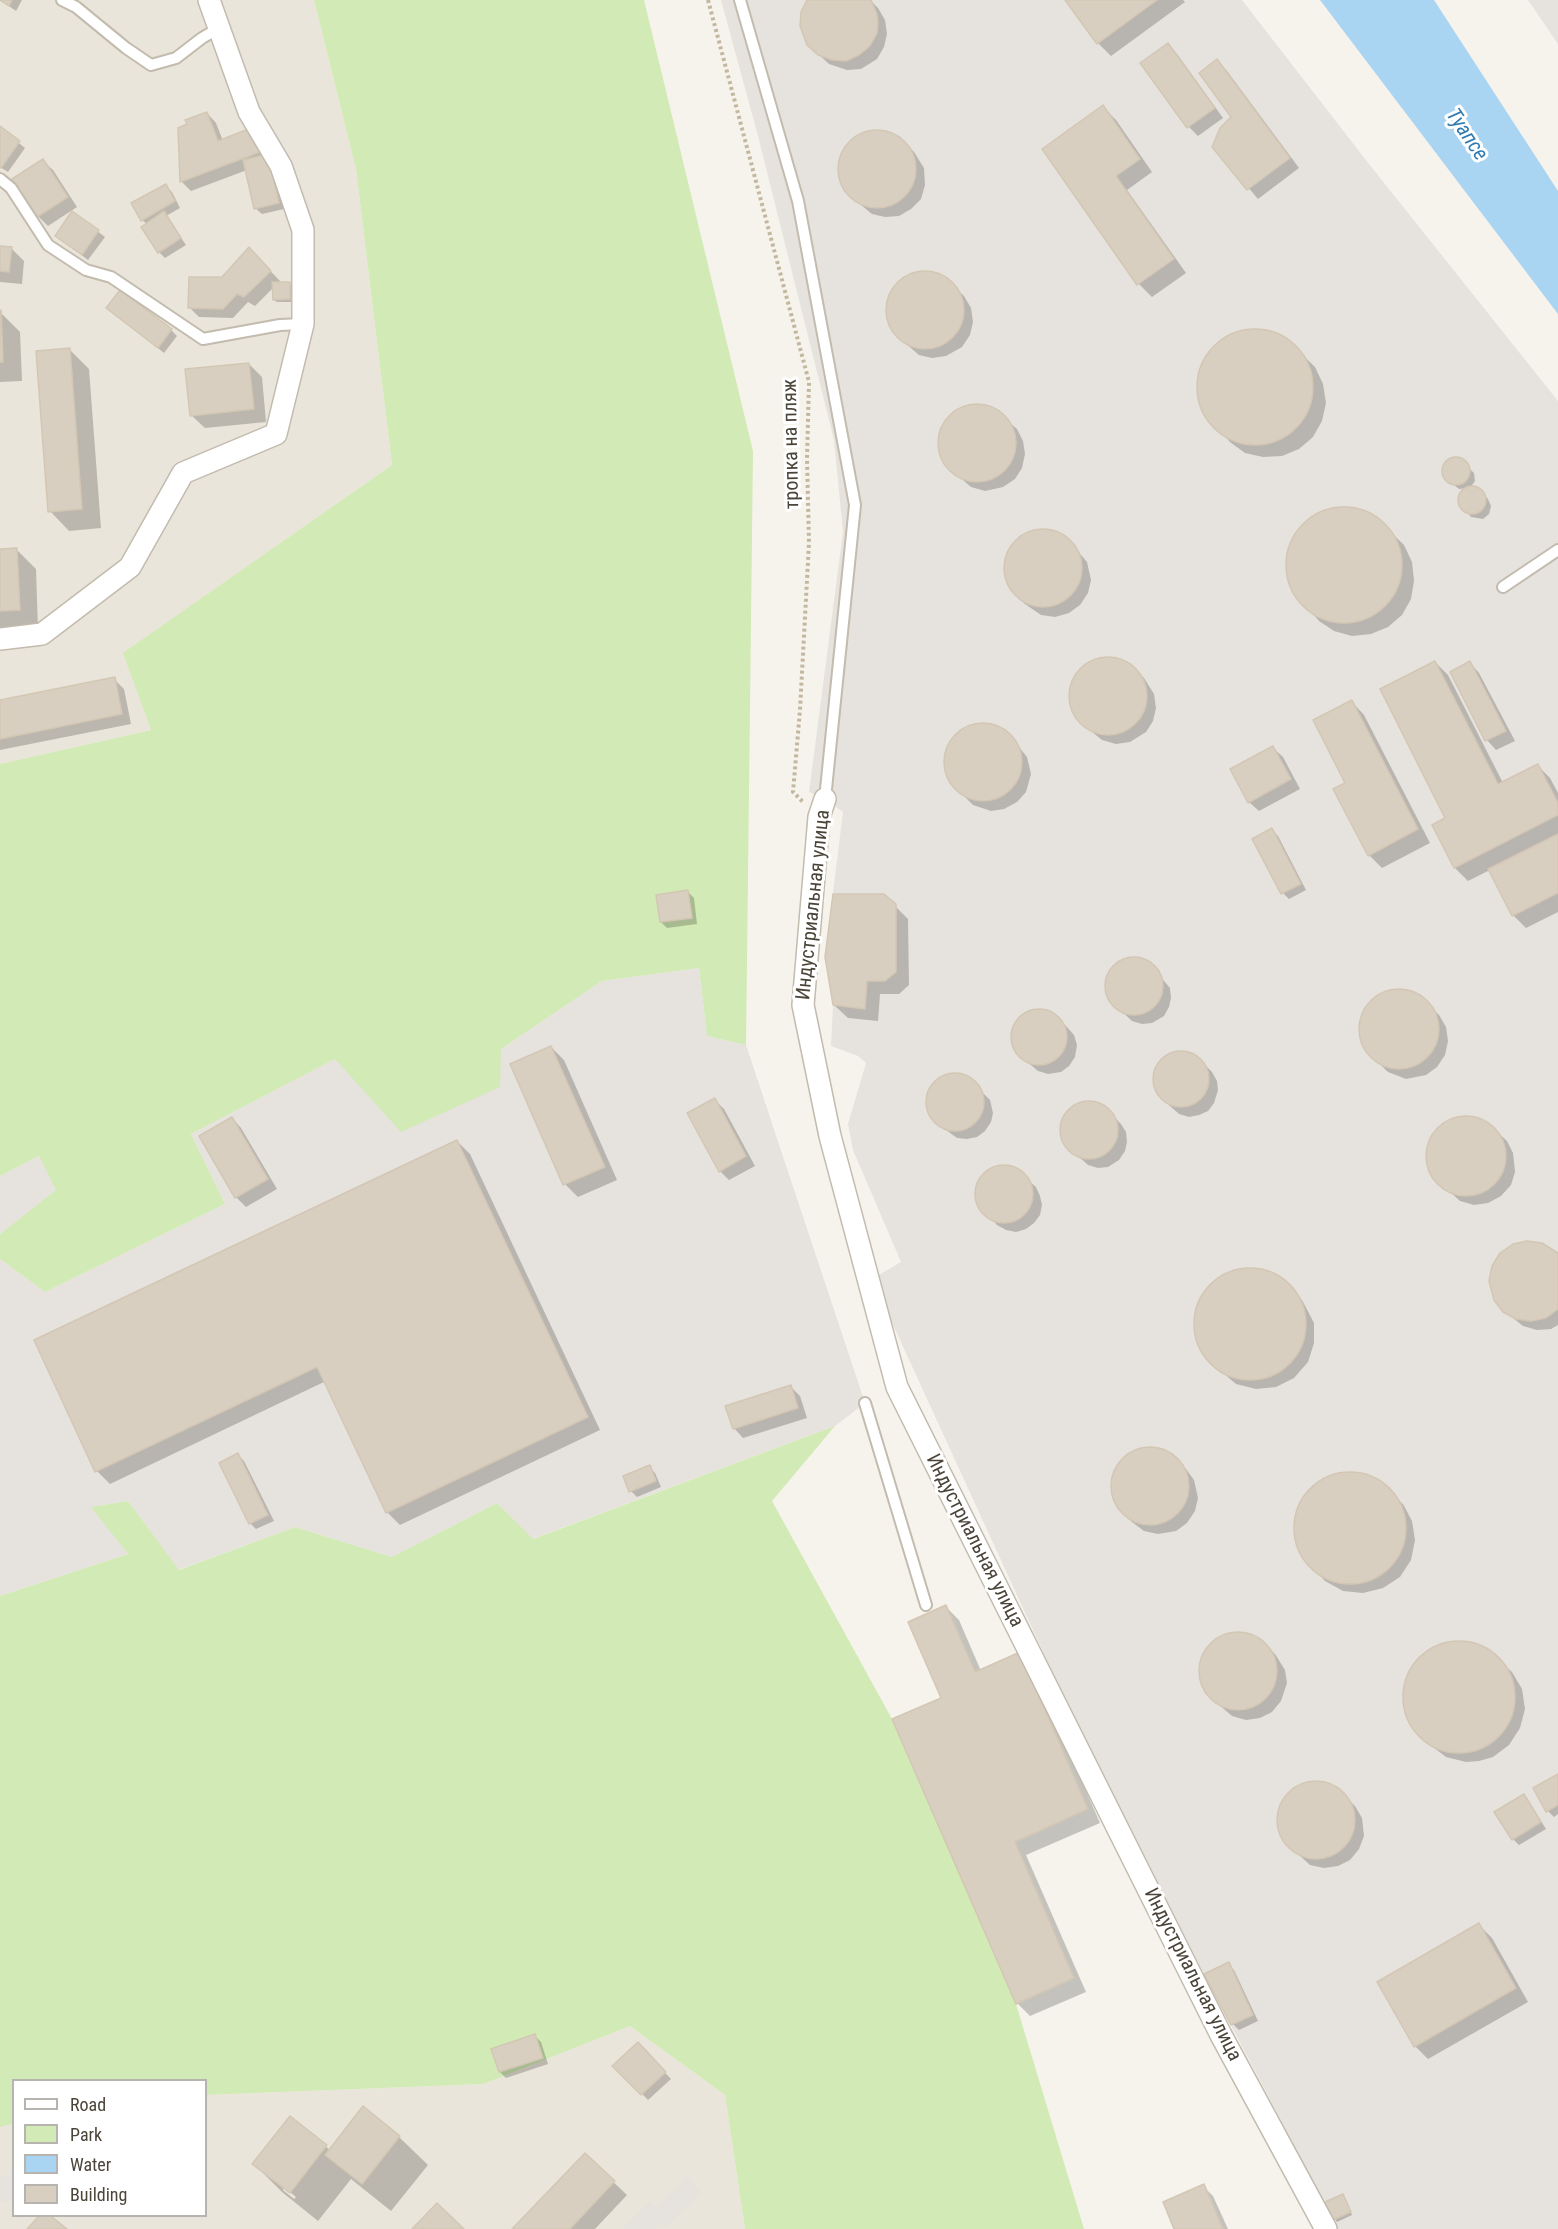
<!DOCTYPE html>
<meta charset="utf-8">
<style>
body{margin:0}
#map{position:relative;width:1558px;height:2229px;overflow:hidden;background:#f6f3ec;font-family:"Roboto Condensed",sans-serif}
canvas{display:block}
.legend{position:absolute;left:12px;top:2079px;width:195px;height:138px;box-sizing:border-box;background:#fff;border:2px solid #b7b4b0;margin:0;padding:8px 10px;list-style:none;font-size:18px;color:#4b4439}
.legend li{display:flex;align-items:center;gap:12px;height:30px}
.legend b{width:30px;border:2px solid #b7b4b0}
</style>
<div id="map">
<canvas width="1558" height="2229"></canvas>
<ul class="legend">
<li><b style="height:8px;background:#fff"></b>Road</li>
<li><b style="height:16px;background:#d2eab5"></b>Park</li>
<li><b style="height:16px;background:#a9d4f2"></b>Water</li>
<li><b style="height:16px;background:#d8cfc1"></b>Building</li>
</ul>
</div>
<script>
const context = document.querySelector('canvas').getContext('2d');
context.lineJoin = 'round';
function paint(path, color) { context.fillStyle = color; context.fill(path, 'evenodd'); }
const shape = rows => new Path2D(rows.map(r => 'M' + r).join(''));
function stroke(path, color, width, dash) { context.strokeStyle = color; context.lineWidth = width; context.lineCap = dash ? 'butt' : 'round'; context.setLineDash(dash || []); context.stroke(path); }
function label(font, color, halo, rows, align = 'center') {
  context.font = font + ' "Roboto Condensed",sans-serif'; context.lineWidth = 6; context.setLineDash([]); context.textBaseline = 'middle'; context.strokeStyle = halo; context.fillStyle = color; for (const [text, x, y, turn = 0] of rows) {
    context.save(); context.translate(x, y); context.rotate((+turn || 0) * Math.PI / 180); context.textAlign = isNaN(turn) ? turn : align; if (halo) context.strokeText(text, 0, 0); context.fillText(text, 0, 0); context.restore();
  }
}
const residential = shape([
 [0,0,314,0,356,169,392,465,124,653,151,730,0,764],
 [630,2026,725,2095,745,2229,0,2229,0,2127,13,2124,14,2216,206,2216,206,2095,484,2084]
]);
const industrial = shape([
 [721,0,1242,0,1369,164,1558,401,1558,2229,1338,2229,1204,1974,1061,1691,872,1279,901,1262,853,1150,848,1124,866,1063,858,1056,831,1046,833,1005,825,957,843,812,825,799,809,792,843,532,834,440,758,136],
 [1528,0,1558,0,1558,44],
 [699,968,707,1036,746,1045,865,1403,835,1426,532,1539,497,1503,392,1557,295,1527,178,1570,128,1501,92,1507,128,1554,0,1596,0,1259,45,1292,225,1204,191,1134,335,1059,501,1049,602,981],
 [39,1156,57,1190,0,1234,0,1176],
 [13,2174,13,2199,0,2203,0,2178],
 [688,2177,702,2193,666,2227,661,2222,655,2229,623,2229,649,2202,656,2207]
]);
const green = shape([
 [314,0,644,0,753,451,746,1045,707,1036,699,968,602,981,501,1049,500,1087,401,1132,335,1059,191,1134,225,1204,45,1292,0,1259,0,1234,56,1190,39,1156,0,1176,0,764,151,730,123,653,392,465,356,169],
 [835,1426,772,1501,892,1719,1016,2004,1084,2229,745,2229,725,2095,630,2026,484,2084,206,2095,206,2080,14,2080,13,2124,0,2127,0,1596,128,1554,91,1507,128,1501,179,1570,295,1527,392,1557,497,1503,533,1539]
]);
const water = shape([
 [1320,0,1434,0,1558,191,1558,314]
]);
const shadow = shape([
 [0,0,22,0,16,11],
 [809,0,870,0,878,8,885,20,887,34,884,47,877,59,861,69,847,70,829,64,808,44],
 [1067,0,1183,0,1185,2,1111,56,1098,43],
 [1168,45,1177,54,1223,118,1198,136,1189,127],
 [1217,61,1227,71,1299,168,1258,199,1214,147,1233,117],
 [1103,107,1116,120,1152,172,1127,190,1186,273,1152,297,1139,284,1044,149],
 [207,113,216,123,223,141,251,130,273,162,284,209,262,214,255,208,247,170,191,191,182,182,180,129],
 [0,128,25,148,8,172,0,167],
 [876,131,890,133,904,142,914,152,924,168,925,185,921,199,911,209,899,216,885,217,872,214,849,195,842,183,840,169,842,155,850,143,862,135],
 [43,161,53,170,77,207,48,226,38,216,15,180],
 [165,185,172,192,180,208,166,216,186,245,165,258,159,252,147,224,142,220],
 [73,213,105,237,88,260,56,235],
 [0,247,11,248,24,261,22,284,0,282],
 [249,249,280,281,277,284,289,283,292,286,292,302,277,302,274,300,274,287,255,306,248,302,233,318,199,317,190,308,223,279],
 [928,272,941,276,954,286,964,296,971,308,973,322,970,335,962,347,946,356,932,358,919,355,897,336,890,324,887,310,888,300,897,284,913,274],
 [108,308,171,330,177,336,164,353],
 [0,312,20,332,22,381,0,382],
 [1251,330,1270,332,1287,340,1315,367,1323,384,1326,403,1322,421,1313,437,1299,449,1282,456,1263,457,1245,453,1230,442,1205,414,1199,397,1199,378,1205,359,1217,345,1233,334],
 [69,349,89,369,101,528,69,531,50,511],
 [249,364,262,377,266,422,205,428,191,415],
 [980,405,994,409,1017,429,1023,441,1025,454,1022,468,1015,479,1003,487,985,491,971,487,949,468,942,456,939,442,942,429,954,413,966,407],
 [1458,458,1474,473,1475,481,1470,488,1482,492,1488,499,1491,506,1489,514,1483,519,1471,517,1460,503,1463,492,1469,488,1459,489,1445,478,1445,466,1450,460],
 [1340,508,1359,510,1376,518,1404,545,1412,562,1414,581,1411,599,1402,615,1388,627,1371,634,1352,636,1334,631,1319,621,1294,592,1288,575,1288,556,1294,538,1306,523,1322,513],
 [1041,530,1055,532,1069,541,1087,562,1091,580,1088,593,1080,605,1069,613,1055,617,1041,615,1025,604,1015,594,1007,582,1005,568,1008,554,1015,542,1027,534],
 [16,549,36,569,38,629,0,631,0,550],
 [1111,658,1125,662,1134,668,1144,678,1154,694,1156,708,1153,721,1146,732,1130,742,1116,744,1102,740,1080,722,1073,710,1070,695,1073,682,1081,670,1097,660],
 [1435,662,1448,675,1503,783,1537,765,1550,778,1558,793,1558,912,1526,928,1513,915,1490,870,1468,881,1455,868,1434,826,1447,819],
 [1470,663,1479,673,1515,741,1496,750,1487,740,1452,673],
 [114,679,124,689,131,724,0,750,0,702],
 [1352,702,1364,715,1430,843,1382,868,1369,855,1347,783],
 [986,725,1000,728,1009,735,1027,757,1031,774,1026,792,1017,802,1004,809,991,811,973,805,952,784,946,772,945,757,950,744,959,733,971,726],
 [1273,748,1283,757,1300,789,1259,811,1249,802],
 [1272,830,1278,836,1306,890,1289,899,1283,893,1254,839],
 [688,892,694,898,697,924,667,928,661,922],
 [895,906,908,919,909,985,899,994,880,994,878,1021,848,1018,834,1005],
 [1136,959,1152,967,1170,988,1171,998,1169,1007,1164,1016,1152,1023,1142,1024,1132,1021,1112,1002,1107,993,1107,983,1110,973,1117,965,1126,961],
 [1402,991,1416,994,1439,1015,1446,1027,1448,1041,1445,1055,1437,1067,1426,1075,1406,1079,1388,1072,1367,1052,1361,1039,1361,1024,1365,1010,1375,999,1388,992],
 [1038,1010,1048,1011,1058,1017,1074,1035,1077,1045,1075,1057,1069,1066,1061,1072,1048,1074,1038,1071,1019,1055,1014,1046,1012,1036,1015,1026,1020,1018,1029,1012],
 [551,1047,564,1060,617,1180,578,1197,565,1184,512,1065],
 [1183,1052,1192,1055,1202,1062,1212,1072,1217,1081,1218,1090,1214,1103,1208,1111,1199,1115,1189,1117,1179,1114,1161,1098,1154,1086,1154,1076,1157,1066,1164,1058,1173,1053],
 [958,1075,967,1077,990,1100,993,1113,991,1122,985,1131,977,1137,967,1139,957,1138,946,1130,930,1111,928,1101,930,1091,936,1083,947,1076],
 [715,1100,724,1109,755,1166,729,1180,720,1171],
 [1092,1103,1101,1106,1110,1113,1121,1124,1126,1132,1127,1142,1125,1151,1119,1160,1108,1167,1098,1168,1088,1165,1070,1149,1064,1140,1062,1130,1064,1120,1070,1112,1078,1106],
 [1470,1117,1483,1121,1496,1131,1507,1141,1513,1153,1515,1172,1511,1185,1501,1196,1488,1203,1474,1205,1460,1201,1435,1178,1429,1165,1428,1150,1433,1136,1442,1125,1455,1118],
 [232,1118,241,1128,277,1189,246,1207,236,1197],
 [457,1141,470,1154,600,1430,400,1525,387,1512,326,1381,110,1484,97,1471],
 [1003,1167,1016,1170,1036,1187,1040,1196,1042,1205,1040,1215,1034,1223,1026,1229,1016,1232,1006,1230,997,1225,981,1207,977,1194,979,1184,985,1175,993,1169],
 [1558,1256,1558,1325,1551,1329,1537,1330,1523,1326,1508,1314],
 [1254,1270,1274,1275,1302,1300,1314,1323,1314,1343,1308,1362,1294,1378,1276,1387,1256,1389,1236,1384,1209,1361,1199,1344,1195,1324,1199,1304,1210,1286,1221,1277,1233,1272],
 [790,1386,800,1396,807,1418,743,1438,734,1428],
 [1153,1448,1167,1452,1186,1469,1194,1480,1198,1498,1195,1511,1187,1523,1176,1531,1158,1534,1144,1531,1132,1522,1122,1512,1113,1495,1112,1481,1117,1467,1126,1456,1139,1450],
 [238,1455,244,1461,274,1521,256,1529,250,1523],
 [649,1467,655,1473,661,1487,637,1497,631,1491],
 [1354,1473,1374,1479,1403,1504,1412,1521,1415,1540,1411,1560,1400,1577,1383,1588,1363,1593,1343,1591,1325,1581,1305,1560,1299,1548,1295,1527,1297,1514,1302,1501,1316,1485,1334,1476],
 [946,1607,959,1620,981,1671,1032,1667,1100,1823,1026,1855,1086,1992,1030,2016,1017,2003,943,1698],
 [1241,1634,1255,1637,1264,1644,1275,1654,1285,1670,1287,1683,1281,1701,1272,1712,1260,1718,1246,1720,1232,1716,1210,1697,1203,1685,1201,1666,1205,1653,1215,1642,1227,1635],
 [1464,1642,1484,1647,1512,1672,1522,1689,1525,1709,1520,1728,1509,1745,1493,1757,1479,1761,1466,1762,1446,1757,1429,1744,1419,1734,1408,1717,1405,1696,1409,1676,1420,1658,1431,1650,1443,1644],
 [1558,1776,1558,1814,1554,1817,1548,1811],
 [1319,1782,1333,1786,1345,1796,1355,1806,1362,1818,1364,1836,1359,1849,1350,1860,1338,1866,1324,1868,1310,1865,1285,1842,1279,1829,1278,1815,1283,1801,1292,1790,1305,1784],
 [1523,1796,1529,1802,1546,1829,1519,1845,1513,1839],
 [1479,1925,1492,1938,1528,2002,1428,2059,1415,2046],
 [1228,1964,1234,1970,1258,2021,1239,2030,1233,2024],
 [535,2036,541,2042,548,2064,506,2078,500,2072],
 [638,2044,671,2079,648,2100,615,2066],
 [363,2109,399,2137,428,2165,391,2211,351,2179,318,2221,282,2192,254,2164,290,2118,330,2150],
 [283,2186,296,2197,294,2199,283,2190],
 [585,2155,627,2195,595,2229,514,2229],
 [1203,2186,1213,2196,1228,2229,1176,2229],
 [1345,2198,1352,2215,1337,2222,1335,2219]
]);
const building = shape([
 [0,0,12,0,9,6,0,0],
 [807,0,871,0,877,14,878,23,877,33,870,46,859,55,846,61,832,60,818,55,807,45,800,26,801,12,807,0],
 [1065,0,1157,0,1097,44,1065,0],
 [1168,43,1215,108,1187,128,1140,63,1168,43],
 [1217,59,1290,158,1247,190,1212,147,1220,128,1231,117,1199,73,1217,59],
 [1103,105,1140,159,1116,176,1174,259,1137,285,1042,149,1103,105],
 [207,112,218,141,251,128,260,152,180,182,178,128,187,124,185,120,207,112],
 [0,126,20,141,1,168,0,167,0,126],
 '838 169a39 39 0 1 1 78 0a39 39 0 1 1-78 0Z',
 [268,154,279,203,254,209,243,160,268,154],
 [43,159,68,197,37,217,12,179,43,159],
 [166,184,175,201,141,221,131,203,166,184],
 [72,211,99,230,82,255,55,236,72,211],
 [164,211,181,238,158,253,141,227,164,211],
 [0,246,12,247,9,272,0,271,0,246],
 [249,247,271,271,244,297,237,294,223,309,188,308,189,277,222,277,249,247],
 '886 310a39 39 0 1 1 78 0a39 39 0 1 1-78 0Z',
 [272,282,290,282,290,299,273,300,272,282],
 [120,290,172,329,158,348,106,308,120,290],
 [1,310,3,362,0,362,0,311,1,310],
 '1197 387a58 58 0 1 1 116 0a58 58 0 1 1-116 0Z',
 [70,348,82,509,48,512,36,351,70,348],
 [249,363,254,409,190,416,185,369,249,363],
 '938 443a39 39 0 1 1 78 0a39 39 0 1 1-78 0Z',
 '1442 471a14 14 0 1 1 28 0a14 14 0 1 1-28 0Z',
 '1458 500a14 14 0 1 1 28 0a14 14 0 1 1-28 0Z',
 '1286 565a58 58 0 1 1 116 0a58 58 0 1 1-116 0Z',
 '1004 568a39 39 0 1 1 78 0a39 39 0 1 1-78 0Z',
 [17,548,20,610,0,611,0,549,17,548],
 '1069 696a39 39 0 1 1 78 0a39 39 0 1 1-78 0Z',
 [1435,661,1498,784,1538,764,1558,803,1558,815,1454,868,1432,825,1445,818,1380,689,1435,661],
 [1470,661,1506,731,1485,741,1450,672,1470,661],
 [115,677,122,714,0,739,0,700,115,677],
 [1352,700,1418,829,1368,856,1333,789,1345,783,1313,720,1352,700],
 '944 762a39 39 0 1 1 78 0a39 39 0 1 1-78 0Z',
 [1273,746,1291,779,1248,803,1230,769,1273,746],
 [1272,828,1301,884,1281,894,1252,839,1272,828],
 [1558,834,1558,893,1512,916,1488,869,1558,834],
 [688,890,692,918,660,922,656,895,688,890],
 [833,894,884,894,896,904,896,972,885,981,867,981,865,1009,833,1005,825,957,833,894],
 '1105 986a29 29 0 1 1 58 0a29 29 0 1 1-58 0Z',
 '1359 1029a40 40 0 1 1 80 0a40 40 0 1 1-80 0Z',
 '1011 1037a28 28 0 1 1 56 0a28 28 0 1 1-56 0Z',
 [551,1046,605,1167,563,1185,510,1064,551,1046],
 '1153 1079a28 28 0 1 1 56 0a28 28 0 1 1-56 0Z',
 '926 1102a29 29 0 1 1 58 0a29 29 0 1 1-58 0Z',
 [715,1098,746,1156,719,1172,687,1113,715,1098],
 '1060 1130a29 29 0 1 1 58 0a29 29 0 1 1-58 0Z',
 '1426 1156a40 40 0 1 1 80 0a40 40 0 1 1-80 0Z',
 [232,1117,268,1179,235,1198,199,1136,232,1117],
 [457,1140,588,1417,386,1513,317,1367,95,1472,34,1340,457,1140],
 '975 1194a29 29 0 1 1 58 0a29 29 0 1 1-58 0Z',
 [1527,1241,1542,1243,1558,1253,1558,1309,1546,1318,1531,1321,1516,1319,1503,1312,1494,1300,1489,1281,1492,1266,1500,1253,1513,1244,1527,1241],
 '1194 1324a56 56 0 1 1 112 0a56 56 0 1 1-112 0Z',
 [791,1385,798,1408,733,1429,725,1406,791,1385],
 '1111 1486a39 39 0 1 1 78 0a39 39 0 1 1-78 0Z',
 [238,1453,268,1515,249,1524,219,1463,238,1453],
 [650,1465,656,1481,629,1492,623,1476,650,1465],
 '1294 1528a56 56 0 1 1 112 0a56 56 0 1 1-112 0Z',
 [946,1605,975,1672,1020,1652,1088,1809,1015,1842,1074,1978,1016,2004,892,1719,941,1698,908,1622,946,1605],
 '1199 1671a39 39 0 1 1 78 0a39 39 0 1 1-78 0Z',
 '1403 1697a56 56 0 1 1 112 0a56 56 0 1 1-112 0Z',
 [1558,1774,1558,1805,1546,1812,1533,1788,1558,1774],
 '1277 1820a39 39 0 1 1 78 0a39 39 0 1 1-78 0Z',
 [1524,1794,1541,1822,1512,1840,1494,1812,1524,1794],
 [1479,1923,1516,1988,1414,2047,1377,1982,1479,1923],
 [1229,1962,1253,2015,1231,2025,1204,1974,1229,1962],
 [535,2034,543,2058,499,2072,491,2049,535,2034],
 [638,2042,666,2072,641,2095,612,2066,638,2042],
 [363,2106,400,2136,362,2184,325,2155,363,2106],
 [290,2116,327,2145,290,2193,252,2164,290,2116],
 [585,2153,615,2181,570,2229,512,2229,585,2153],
 [1204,2184,1223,2229,1174,2229,1163,2202,1204,2184],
 [1343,2194,1351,2212,1333,2220,1325,2202,1343,2194],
 [437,2203,464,2229,412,2229,437,2203],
 [39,2216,51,2216,67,2229,27,2229,39,2216]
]);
const path = shape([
 [708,0,809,382,807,458,809,543,800,710,793,792,803,802]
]);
const lane = shape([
 [62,0,76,7,126,48,151,65,176,58,202,38,219,28],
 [740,0,798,201,855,505,825,799],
 [0,179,11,188,48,245,86,270,111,277,203,339,280,325,303,324],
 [1503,587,1558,550],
 [865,1403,926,1605]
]);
const street = shape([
 [0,639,42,634,130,567,183,473,276,434,303,324,303,230,281,166,249,112,209,0],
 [825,799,819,817,803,1005,830,1136,897,1387,1221,2035,1326,2229]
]);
const streetNames = [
 ["тропка на пляж",792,444,-91],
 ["Индустриальная улица",814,905,-84],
 ["Индустриальная улица",974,1541,63],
 ["Индустриальная улица",1192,1975,63]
];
const waterNames = [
 ["Туапсе",1466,135,56]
];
paint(residential, '#eae5da');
paint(industrial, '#e6e2dd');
paint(green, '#d2eab5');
paint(water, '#a9d4f2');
paint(shadow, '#0003');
paint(building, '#d8cfc1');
stroke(building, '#d3c7b4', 1.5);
stroke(lane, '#c2bbae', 14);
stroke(street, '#c2bbae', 24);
stroke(path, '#c4b79f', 4, [3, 3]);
stroke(lane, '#fff', 10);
stroke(street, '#fff', 21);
label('20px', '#4b4439', '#fff', streetNames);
label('italic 21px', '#2e7ab2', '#fff', waterNames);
</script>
